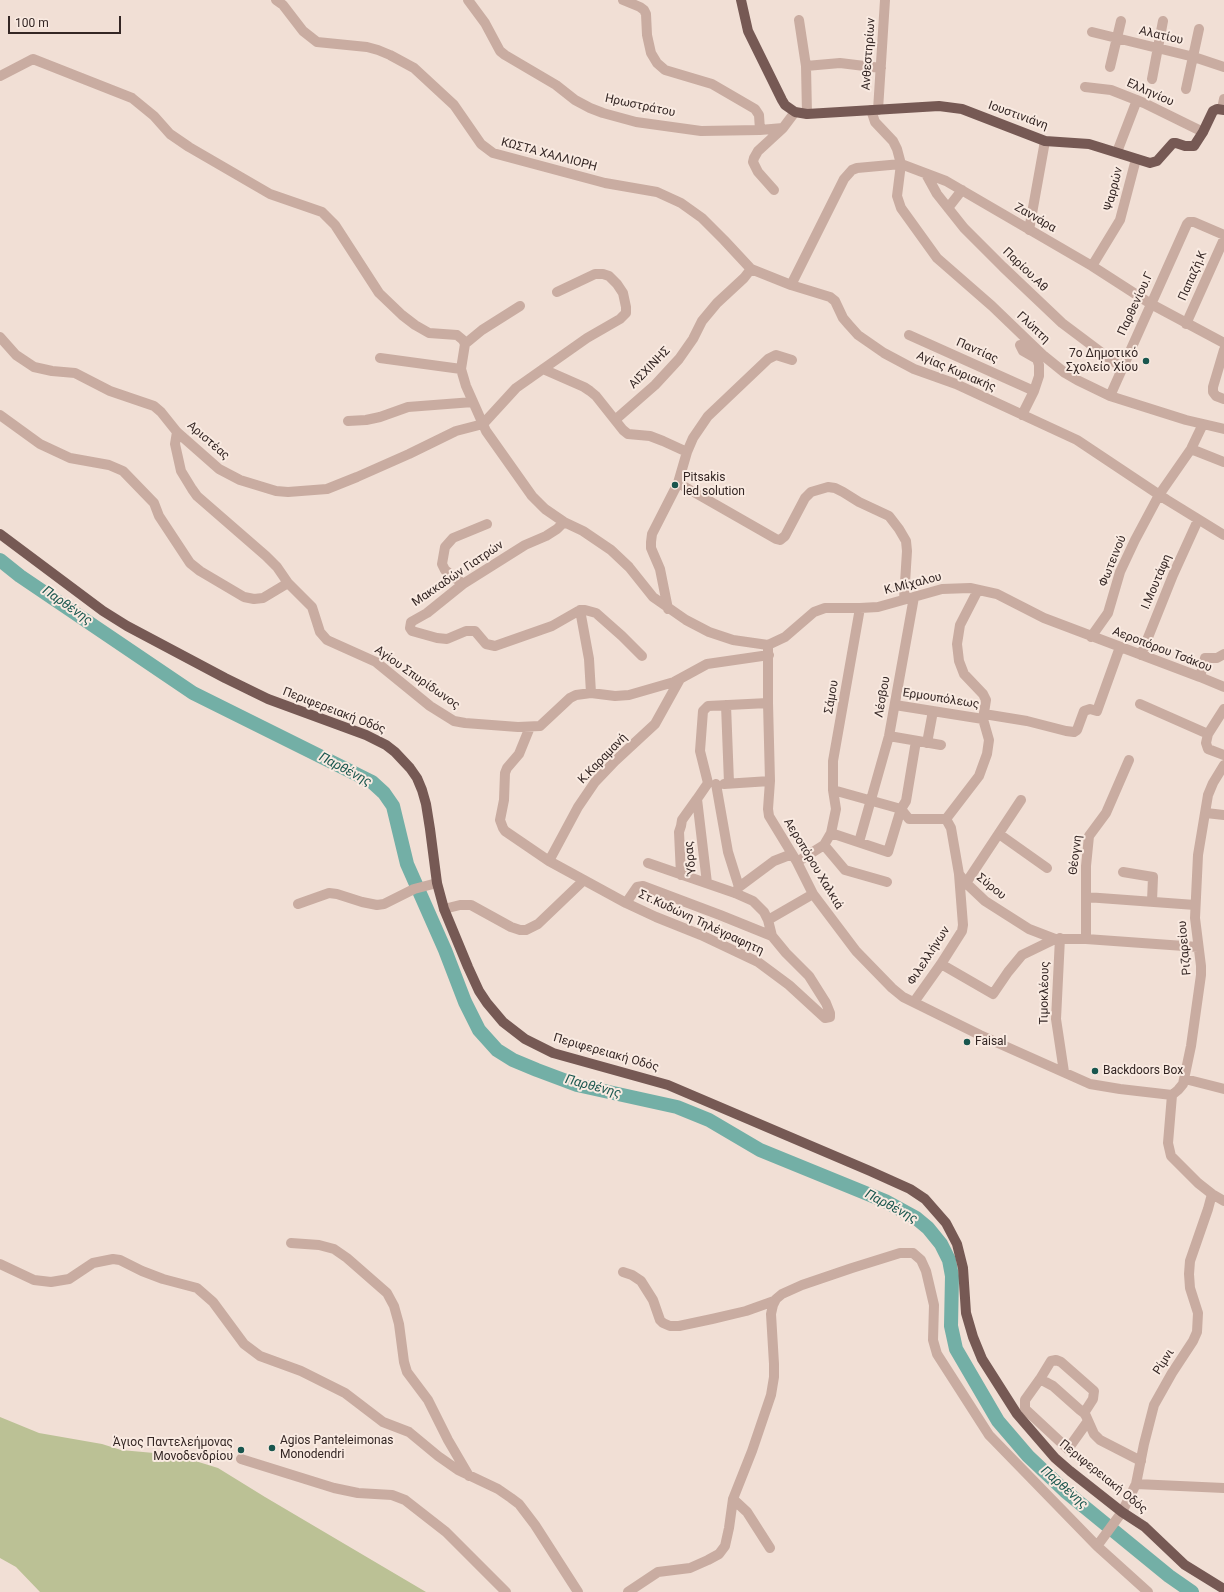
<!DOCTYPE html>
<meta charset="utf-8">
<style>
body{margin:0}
#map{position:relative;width:1224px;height:1592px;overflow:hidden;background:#f1dfd5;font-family:Roboto,sans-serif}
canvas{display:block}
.scale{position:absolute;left:8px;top:16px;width:113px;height:18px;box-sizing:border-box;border:2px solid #342624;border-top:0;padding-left:5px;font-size:12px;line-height:14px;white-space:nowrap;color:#342624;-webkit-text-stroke:3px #f9eae1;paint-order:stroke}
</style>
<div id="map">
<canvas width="1224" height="1592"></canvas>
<div class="scale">100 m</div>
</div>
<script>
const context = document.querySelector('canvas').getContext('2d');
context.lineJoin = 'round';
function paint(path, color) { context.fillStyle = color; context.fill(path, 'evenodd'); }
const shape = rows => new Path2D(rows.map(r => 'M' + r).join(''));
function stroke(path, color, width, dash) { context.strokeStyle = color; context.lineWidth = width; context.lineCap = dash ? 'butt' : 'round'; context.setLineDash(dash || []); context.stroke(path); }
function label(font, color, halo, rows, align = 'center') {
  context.font = font + ' Roboto,sans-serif'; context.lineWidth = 4; context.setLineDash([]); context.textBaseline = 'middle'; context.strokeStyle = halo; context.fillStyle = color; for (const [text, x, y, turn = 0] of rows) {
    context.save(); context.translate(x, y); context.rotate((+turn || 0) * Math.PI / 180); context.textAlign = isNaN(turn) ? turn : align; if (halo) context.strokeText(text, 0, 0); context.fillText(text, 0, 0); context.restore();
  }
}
const green = shape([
 [0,1417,39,1433,102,1444,121,1450,176,1455,218,1468,265,1497,426,1592,40,1592,16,1567,0,1558]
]);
const river = shape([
 [0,560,20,576,193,693,372,782,384,793,393,806,407,864,445,950,465,1002,479,1030,497,1050,513,1060,537,1070,577,1085,677,1107,709,1120,760,1150,885,1201,916,1218,928,1228,941,1244,949,1260,952,1276,951,1326,956,1349,998,1421,1028,1456,1065,1491,1169,1576,1192,1592]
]);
const minor = shape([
 [276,0,283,5,303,31,317,42,367,47,378,50,390,55,414,68,454,105,481,144,493,153,605,183,657,192,681,203,702,218,724,240,751,269,791,285,830,297,835,301,843,318,849,325,858,335,884,353,914,369,956,384,1077,440,1167,500,1224,535],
 [468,0,485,23,500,51,505,55,556,85,575,100,590,108,603,113,636,122,701,131,760,130,783,128],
 [623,0,640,7,644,10,646,14,647,35,651,53,657,63,665,70,712,84,755,109,759,115,760,130],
 [799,20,806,66,807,114],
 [1092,32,1194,57,1224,67],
 [806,66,840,63,881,68],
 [1110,67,1121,21],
 [0,76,33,59,132,98,154,116,170,134,189,147,270,194,322,212,335,225,379,293,402,315,415,325,429,333,457,335,463,340,465,344,461,369,466,386,486,431,532,496,545,509,564,522,583,531,611,550,629,567,653,597,686,620,709,632,733,640,768,645,785,637,814,612,825,608,860,608,878,607,942,589,970,588,997,594,1044,618,1200,677,1224,687],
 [1152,79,1163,21],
 [1085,87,1111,90,1144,103,1203,132],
 [1186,89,1199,29],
 [1222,109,1224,99],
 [871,110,875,122,893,141,897,149,901,164,897,196,901,208,937,258,992,306,1044,356,1065,373,1077,380,1110,396,1186,420,1224,429],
 [878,110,885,0],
 [1117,152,1137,100],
 [926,174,937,194,964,228,1003,267,1062,323,1122,368],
 [774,190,758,172,753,162,754,158,758,151,783,128,795,112],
 [948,208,962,190],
 [1029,230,1045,141],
 [1092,266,1120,220,1136,159],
 [791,285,844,179,852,170,857,168,901,164,946,181,1092,266,1151,304,1224,343],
 [1186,324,1224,239],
 [909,335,1034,391],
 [0,337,16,355,34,367,52,371,75,373,110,391,154,406,161,412,177,432,219,469,240,480,276,491,288,492,327,489,357,477,409,454,456,431,483,424],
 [465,344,482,330,520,306],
 [1224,350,1213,387,1213,392,1216,396,1224,399],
 [380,358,461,369],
 [543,369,584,387,590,391,596,396,623,430,628,434,650,436,663,441,687,452],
 [1110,396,1187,224,1189,222,1194,222,1224,235],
 [0,415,40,444,70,458,109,465,123,471,154,503,159,516,190,563,200,571,244,597,254,599,263,598,288,583,312,607,320,632,327,640,376,662,430,706,454,721,465,723,518,727,540,726,570,698,576,695,591,693,615,696,629,695,674,682,707,664,769,655],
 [1022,415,1034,391,1039,376,1039,365,1037,359,1023,351,1020,345,1023,345,1034,351],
 [615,420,655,385,679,359,693,339,702,321,717,303,744,278,751,269],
 [348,421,366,420,380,417,408,407,473,402],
 [483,424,516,388,587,338,620,319,626,313,626,307,623,293,617,284,609,276,603,274,595,274,557,292],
 [177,432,175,444,181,471,192,489,197,496,266,556,277,567,288,583],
 [1191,449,1224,462],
 [678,483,776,539,780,540,785,536,805,498,811,492,828,487,835,488,843,492,859,502,889,516,899,529,906,541,907,551,904,599],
 [564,522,557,529,546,536,525,545,463,584,427,613,411,622,410,628,412,631,437,638,447,639,466,631,475,631,486,644,495,646,552,626,580,610],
 [463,584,445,570,442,564,445,547,453,538,487,524],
 [978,590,960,625,957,644,959,661,964,674,983,694,986,700,983,719,989,740,987,754,979,776,946,819,951,828,959,874,966,883,985,901,1029,929,1055,939,1086,939,1198,947],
 [668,609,660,569,651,548,651,542,652,534,678,483,687,452,693,438,708,416,768,359,776,355,792,360],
 [1091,637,1108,613,1120,572,1135,540,1159,495,1191,449,1203,424],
 [768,648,768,703,770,781,768,809,769,816,797,862,813,894,856,951,892,988,903,997,980,1035,1090,1084,1120,1089,1172,1095],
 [1141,655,1173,575,1198,520],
 [1200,677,1205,658,1217,658,1224,654],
 [591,693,589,659,580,610,585,610,596,613,622,636,642,656],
 [1140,704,1208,734],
 [726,705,729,783],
 [895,705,983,719],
 [1224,709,1208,734,1206,743,1208,749,1224,755],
 [984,714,1027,721,1066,731,1074,732,1077,730,1084,711,1090,709,1097,711,1120,647],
 [530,727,519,754,507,768,505,773,504,800,500,820,503,828,505,831,549,861,626,903,637,887,643,886,720,915,772,936,786,953,809,976,826,1003,830,1013,830,1017,825,1018,789,985,758,962,701,935,656,917,626,903],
 [889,736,941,745],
 [927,743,933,711],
 [716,784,728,852,739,887,735,893],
 [724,784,770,781],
 [833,790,901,809],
 [901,809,909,819,946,819],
 [1206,813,1224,815],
 [831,833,888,852,901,809,906,801,916,741],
 [999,834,1047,868],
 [859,842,889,736,914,597],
 [824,845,845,870,887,882],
 [549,861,578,807,595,782,615,761,655,724,680,679],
 [797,862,824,845,831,833,836,809,833,790,833,761,860,608],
 [648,863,735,893,753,901,764,912,768,920,772,936],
 [1123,872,1153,877,1152,901],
 [681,875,679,832,681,826,682,820,697,799],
 [707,883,697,799,708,783,700,751,703,711,708,706,768,703],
 [966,883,1021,800],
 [739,887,774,861,792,854],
 [1086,897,1195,905],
 [298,904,329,893,337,894,362,902,377,905,384,904,414,889,437,883],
 [444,909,460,905,471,905,511,927,520,930,526,930,538,924,584,880],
 [768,920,813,894],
 [1060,938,1056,1019,1064,1072],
 [1086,939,1086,866,1089,836,1106,813,1129,760],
 [941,964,993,994,1008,972,1022,955,1055,939],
 [914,1002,941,964,962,931,963,925,959,874],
 [1185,1079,1224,1089],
 [1172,1095,1178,1090,1183,1084,1191,1046,1201,975,1201,966,1195,918,1198,855,1208,795,1213,783,1224,765],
 [1172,1095,1168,1143,1171,1156,1198,1183,1212,1194,1224,1201],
 [291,1243,319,1245,334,1249,347,1258,387,1293,394,1306,399,1324,404,1362,407,1372,428,1400,448,1440,469,1476],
 [0,1264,34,1280,51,1282,69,1279,93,1263,113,1259,120,1260,142,1271,163,1279,197,1288,213,1302,244,1344,260,1356,301,1371,345,1393,383,1422,409,1432,438,1456,458,1470,498,1489,511,1498,519,1504,535,1525,578,1592],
 [623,1272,632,1275,641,1281,653,1300,660,1320,663,1323,670,1326,679,1326,712,1319,746,1311,774,1301],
 [1040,1379,1025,1400,1025,1409,1068,1449,1088,1421],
 [1084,1413,1093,1399,1094,1391,1061,1362,1056,1360,1051,1361,1040,1379,1053,1386,1080,1410,1084,1413,1086,1416,1094,1434,1100,1440,1141,1461],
 [241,1459,334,1488,358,1493,392,1495,405,1500,446,1532,506,1592],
 [1136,1484,1224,1488],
 [733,1499,747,1512,770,1548],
 [628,1592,658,1572,690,1568,708,1560,719,1554,725,1546,729,1528,733,1499,752,1451,771,1395,774,1377,774,1364,771,1314,773,1305,776,1299,782,1294,802,1285,852,1268,900,1253,913,1253,921,1260,926,1271,934,1305,933,1340,937,1354,989,1435,1097,1546],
 [1148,1592,1097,1546,1122,1512,1136,1484,1144,1444,1154,1405,1172,1373,1193,1341,1197,1332,1198,1313,1190,1288,1189,1274,1190,1261,1208,1209,1212,1194]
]);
const major = shape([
 [741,0,748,31,782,100,785,105,795,112,807,114,939,106,962,109,1045,141,1089,144,1150,163,1157,161,1173,143,1176,143,1185,146,1194,146,1203,132,1213,111,1217,109,1224,110],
 [0,534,103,611,127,626,225,678,268,699,366,735,386,745,395,752,410,768,417,778,422,790,426,804,430,829,437,883,444,909,468,967,479,991,487,1003,503,1022,525,1039,553,1053,668,1085,870,1171,910,1189,925,1199,946,1223,957,1244,963,1268,966,1313,973,1337,982,1359,1017,1414,1055,1458,1070,1471,1122,1512,1145,1527,1185,1565,1224,1589]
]);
const markers = [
 [1146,361,4,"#19564e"],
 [675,485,4,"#19564e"],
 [967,1042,4,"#19564e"],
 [1095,1071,4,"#19564e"],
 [272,1448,4,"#19564e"],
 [241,1450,4,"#19564e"]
];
const streetNames = [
 ["Αλατίου",1161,36,13],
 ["Ανθεστηρίων",869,54,-86],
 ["Ελληνίου",1150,93,24],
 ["Ηρωστράτου",640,106,12],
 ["Ιουστινιάνη",1018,116,20],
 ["ΚΩΣΤΑ ΧΑΛΛΙΟΡΗ",549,155,15],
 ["Ψαρρών",1114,189,-76],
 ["Ζαννάρα",1035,218,30],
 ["Παρίου.Αθ",1025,270,44],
 ["Παπαζή.Κ",1193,276,-66],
 ["Παρθενίου.Γ",1136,304,-65],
 ["Γλύπτη",1033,328,43],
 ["Παντίας",977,351,24],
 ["ΑΙΣΧΙΝΗΣ",650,368,-46],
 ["Αγίας Κυριακής",956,372,23],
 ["Αριστέας",208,441,41],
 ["Φωτεινού",1113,561,-68],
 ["Μακκαδών Γιατρών",458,574,-34],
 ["Ι.Μουτάφη",1157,582,-67],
 ["Κ.Μίχαλου",913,584,-14],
 ["Αεροπόρου Τσάκου",1162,650,21],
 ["Αγίου Σπυρίδωνος",417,678,35],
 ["Σάμου",832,697,-80],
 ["Λέσβου",883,697,-80],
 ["Ερμουπόλεως",941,699,9],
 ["Περιφερειακή Οδός",334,711,21],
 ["Κ.Καραμανή",603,759,-46],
 ["Θέογνη",1076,855,-83],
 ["Ύδρας",691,858,-96],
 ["Αεροπόρου Χαλκιά",813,864,59],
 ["Σύρου",991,887,39],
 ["Στ.Κυδώνη Τηλέγραφητη",701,923,25],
 ["Ριζαρείου",1185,948,-95],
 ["Φιλελλήνων",929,956,-57],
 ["Τιμοκλέους",1045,993,-89],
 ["Περιφερειακή Οδός",606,1053,16],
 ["Ρίμνι",1164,1362,-57],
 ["Περιφερειακή Οδός",1103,1477,39]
];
const poiNames = [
 ["7ο Δημοτικό",1138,354,"right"],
 ["Σχολείο Χίου",1138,368,"right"],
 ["Pitsakis",683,478],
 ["led solution",683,492],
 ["Faisal",975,1042],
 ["Backdoors Box",1103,1071],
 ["Agios Panteleimonas",280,1441],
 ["Monodendri",280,1455],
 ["Άγιος Παντελεήμονας",233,1443,"right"],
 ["Μονοδενδρίου",233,1457,"right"]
];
const waterNames = [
 ["Παρθένης",67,606,35],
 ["Παρθένης",345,770,28],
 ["Παρθένης",593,1087,15],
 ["Παρθένης",891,1207,28],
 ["Παρθένης",1064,1488,41]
];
paint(green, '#bbc195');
stroke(river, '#73afa6', 14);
stroke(minor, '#c9aca1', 10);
stroke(major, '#765954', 10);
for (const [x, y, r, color] of markers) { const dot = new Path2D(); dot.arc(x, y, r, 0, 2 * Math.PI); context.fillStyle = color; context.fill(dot); stroke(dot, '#f9eae1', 1.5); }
label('12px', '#342624', '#f9eae1', streetNames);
label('12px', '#342624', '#f9eae1', poiNames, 'left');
label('italic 13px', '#19564e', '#f9eae1', waterNames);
</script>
